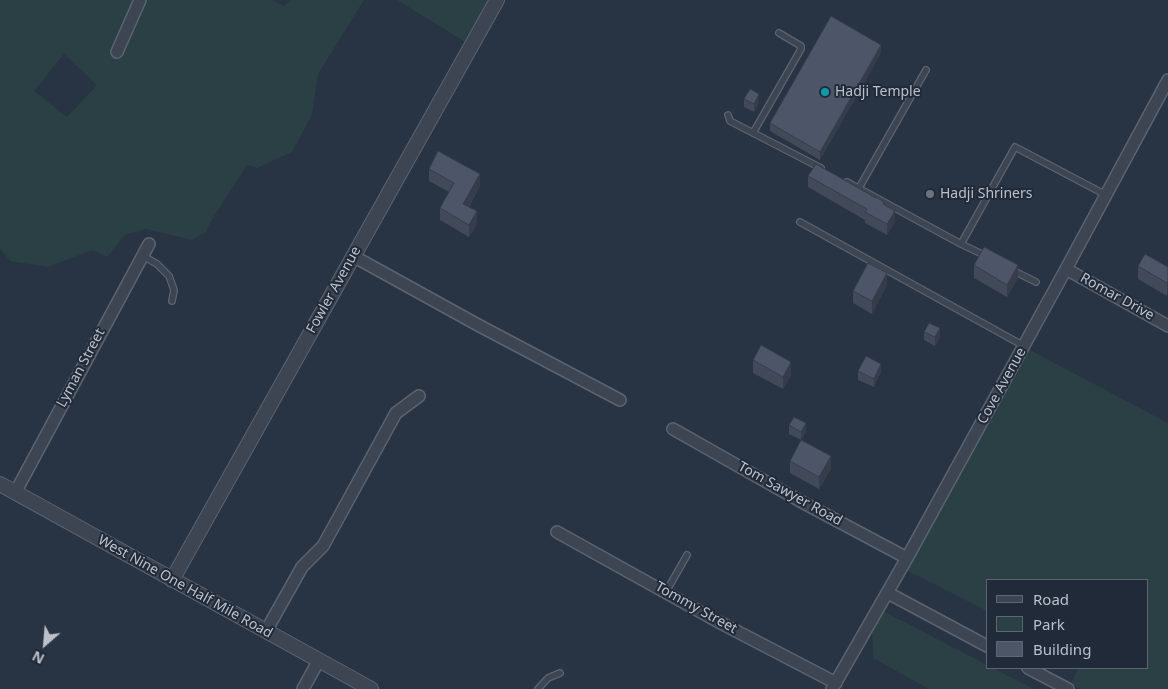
<!DOCTYPE html>
<style>
body{margin:0}
#map{position:relative;width:1168px;height:689px;overflow:hidden;background:#283343;font-family:"Noto Sans",sans-serif}
canvas{display:block}
.legend{position:absolute;left:986px;top:579px;width:162px;height:90px;box-sizing:border-box;background:#212a38;border:1px solid #5e6673;margin:0;padding:6px 9px;list-style:none;font-size:15px;color:#bac0cc}
.legend li{display:flex;align-items:center;gap:10px;height:25px}
.legend b{width:25px;border:1px solid #5e6673}
.north{position:absolute;left:20px;top:619px;width:50px;height:50px;-webkit-text-stroke:4px #212a38;paint-order:stroke;rotate:207deg;font-size:14px;font-weight:700;line-height:20px;text-align:center;color:#bac0cc}
.north::after{content:'';display:block;margin:auto;width:18px;height:22px;background:#bac0cc;clip-path:polygon(50% 0,100% 100%,50% 72%,0 100%)}
</style>
<div id="map">
<canvas width="1168" height="689"></canvas>
<ul class="legend">
<li><b style="height:6px;background:#3d4553"></b>Road</li>
<li><b style="height:14px;background:#2b4044"></b>Park</li>
<li><b style="height:14px;background:#4d5669"></b>Building</li>
</ul>
<div class="north">N</div>
</div>
<script>
const context = document.querySelector('canvas').getContext('2d');
context.lineJoin = 'round';
function paint(path, color) { context.fillStyle = color; context.fill(path, 'evenodd'); }
const shape = rows => new Path2D(rows.map(r => 'M' + r).join(''));
function stroke(path, color, width, dash) { context.strokeStyle = color; context.lineWidth = width; context.lineCap = dash ? 'butt' : 'round'; context.setLineDash(dash || []); context.stroke(path); }
function label(font, color, halo, rows, align = 'center') {
  context.font = font + ' "Noto Sans",sans-serif'; context.lineWidth = 4; context.setLineDash([]); context.textBaseline = 'middle'; context.strokeStyle = halo; context.fillStyle = color; for (const [text, x, y, turn = 0] of rows) {
    context.save(); context.translate(x, y); context.rotate((+turn || 0) * Math.PI / 180); context.textAlign = isNaN(turn) ? turn : align; if (halo) context.strokeText(text, 0, 0); context.fillText(text, 0, 0); context.restore();
  }
}
const green = shape([
 [0,0,134,0,110,55,119,59,146,0,272,0,284,6,291,0,364,0,318,74,312,115,292,152,257,168,247,165,211,221,206,232,192,240,146,229,125,235,107,257,93,250,48,267,10,261,0,248],
 [64,54,97,85,67,117,34,91],
 [397,0,491,0,467,43],
 [1028,349,1168,423,1168,689,1080,689,1071,684,1078,668,1147,668,1147,580,987,580,987,611,906,570],
 [883,611,987,665,987,668,993,668,1034,689,929,689,873,658,872,631]
]);
const service = shape([
 [728,115,730,121,821,168],
 [753,133,801,49,801,46,779,33],
 [847,182,961,244],
 [859,188,926,70],
 [800,222,1024,346],
 [143,256,157,264,169,276,174,290,172,301],
 [986,256,961,244,1015,147,1106,195],
 [1012,270,1036,282],
 [666,592,687,555],
 [538,689,548,678,560,673]
]);
const minor = shape([
 [117,52,140,0],
 [353,256,478,325,620,400],
 [1066,269,1168,326],
 [673,429,800,501,907,558],
 [15,493,149,244],
 [557,532,715,620,836,683],
 [888,593,987,646],
 [266,631,302,567,323,546,396,413,419,396],
 [1028,668,1068,689],
 [303,689,319,660],
 [832,689,907,558,1066,269,1168,80]
]);
const tertiary = shape([
 [0,484,371,689],
 [172,580,497,0]
]);
const wall = shape([
 [881,53,820,160,770,131,770,123],
 [744,99,759,102,754,112,744,107],
 [429,169,480,186,469,207,477,224,469,237,440,220,440,208,449,192,429,181],
 [808,176,884,205,895,222,887,235,865,223,865,220,808,187],
 [974,265,1018,278,1007,297,974,278],
 [1138,266,1168,267,1167,296,1138,279],
 [887,285,872,314,853,303,853,291],
 [924,332,940,337,935,346,924,340],
 [753,360,791,375,783,389,753,373],
 [858,371,881,372,874,387,858,380],
 [789,425,806,432,801,440,789,434],
 [790,461,831,469,819,489,790,473]
]);
const shadedWall = shape([
 [881,45,881,53,820,160,820,152],
 [759,94,759,102,754,112,754,104],
 [480,174,480,186,463,216,463,204],
 [477,211,477,224,469,237,469,225],
 [895,211,895,222,887,235,887,224],
 [1018,265,1018,278,1007,297,1007,285],
 [887,273,887,285,872,314,872,301],
 [1168,281,1168,293,1167,296,1167,283],
 [940,328,940,337,935,346,935,337],
 [791,362,791,375,783,389,783,377],
 [881,364,881,372,874,387,874,379],
 [806,423,806,432,801,440,801,432],
 [831,456,831,469,819,489,819,477]
]);
const building = shape([
 [831,16,881,45,820,152,770,123,831,16],
 [750,89,759,94,754,104,744,99,750,89],
 [438,151,480,174,463,204,477,211,469,225,440,208,454,183,429,169,438,151],
 [816,164,876,198,876,197,884,202,883,204,895,211,887,224,865,212,867,209,808,176,816,164],
 [984,247,1018,265,1007,285,974,265,984,247],
 [1145,254,1168,267,1168,281,1167,283,1138,266,1145,254],
 [868,263,887,273,872,301,853,291,868,263],
 [929,323,940,328,935,337,924,332,929,323],
 [761,345,791,362,783,377,753,360,761,345],
 [866,356,881,364,874,379,858,371,866,356],
 [794,417,806,423,801,432,789,425,794,417],
 [801,440,831,456,819,477,790,461,801,440]
]);
const markers = [
 [825,92,5,"#0f9aa8"],
 [930,194,5,"#6b7280"]
];
const poiNames = [
 ["Hadji Temple",835,92],
 ["Hadji Shriners",940,194]
];
const streetNames = [
 ["Fowler Avenue",334,290,-61],
 ["Romar Drive",1117,297,29],
 ["Lyman Street",81,368,-62],
 ["Cove Avenue",1002,386,-61],
 ["Tom Sawyer Road",790,494,29],
 ["West Nine One Half Mile Road",185,587,29],
 ["Tommy Street",696,608,29]
];
paint(green, '#2b4044');
stroke(service, '#5b6370', 8);
stroke(minor, '#5b6370', 14);
stroke(tertiary, '#5b6370', 16);
stroke(service, '#3d4553', 5.5);
stroke(minor, '#3d4553', 11);
stroke(tertiary, '#3d4553', 14);
paint(wall, '#424a5a');
paint(shadedWall, '#363c4a');
paint(building, '#4d5669');
stroke(building, '#363c4a', 1);
for (const [x, y, r, color] of markers) { const dot = new Path2D(); dot.arc(x, y, r, 0, 2 * Math.PI); context.fillStyle = color; context.fill(dot); stroke(dot, '#212a38', 2); }
label('14px', '#bac0cc', '#212a38', poiNames, 'left');
label('14px', '#bac0cc', '#212a38', streetNames);
</script>
